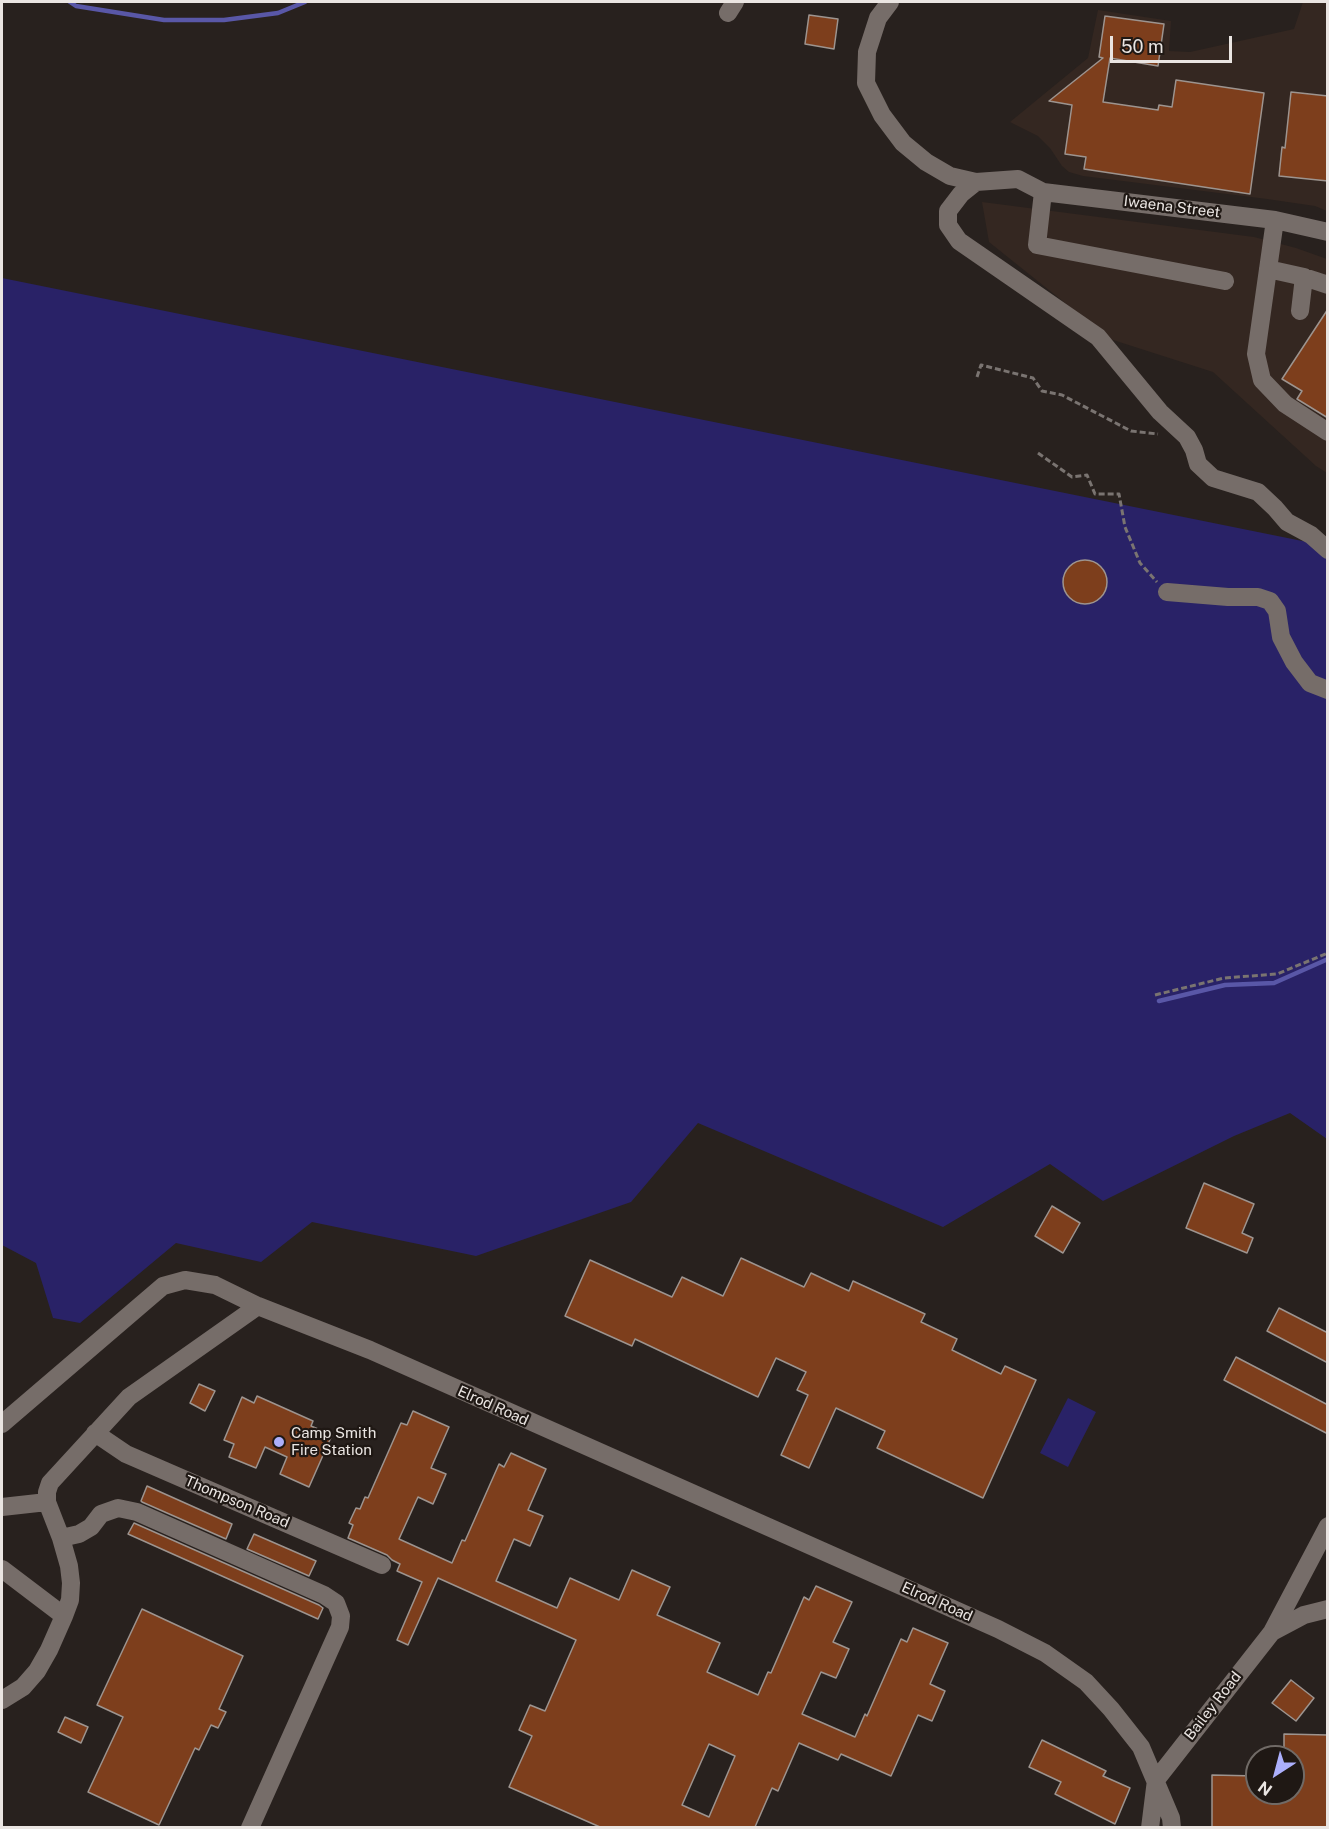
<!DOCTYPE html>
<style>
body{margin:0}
#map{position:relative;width:1329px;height:1829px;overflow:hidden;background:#28211e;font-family:"Public Sans",sans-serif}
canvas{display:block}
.frame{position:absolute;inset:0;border:3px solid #eae5e2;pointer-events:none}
.north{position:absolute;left:1245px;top:1745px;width:60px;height:60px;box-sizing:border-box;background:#1f1814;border:2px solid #706a66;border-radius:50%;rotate:216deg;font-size:16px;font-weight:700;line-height:24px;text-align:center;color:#eae5e2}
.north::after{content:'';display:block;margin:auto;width:21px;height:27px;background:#acaffb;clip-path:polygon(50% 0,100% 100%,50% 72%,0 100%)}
.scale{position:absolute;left:1110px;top:36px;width:122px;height:27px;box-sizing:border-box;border:3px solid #eae5e2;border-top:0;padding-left:8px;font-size:18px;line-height:21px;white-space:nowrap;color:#eae5e2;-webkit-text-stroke:4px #1f1814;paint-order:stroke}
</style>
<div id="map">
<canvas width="1329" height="1829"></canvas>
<div class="frame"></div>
<div class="north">N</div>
<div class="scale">50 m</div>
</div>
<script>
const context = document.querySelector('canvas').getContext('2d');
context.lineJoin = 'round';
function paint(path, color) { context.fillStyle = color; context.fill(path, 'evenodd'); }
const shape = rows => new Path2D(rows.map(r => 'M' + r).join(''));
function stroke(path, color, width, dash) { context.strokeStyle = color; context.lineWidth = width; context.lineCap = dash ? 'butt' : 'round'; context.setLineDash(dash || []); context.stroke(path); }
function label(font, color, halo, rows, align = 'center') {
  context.font = font + ' "Public Sans",sans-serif'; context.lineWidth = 4.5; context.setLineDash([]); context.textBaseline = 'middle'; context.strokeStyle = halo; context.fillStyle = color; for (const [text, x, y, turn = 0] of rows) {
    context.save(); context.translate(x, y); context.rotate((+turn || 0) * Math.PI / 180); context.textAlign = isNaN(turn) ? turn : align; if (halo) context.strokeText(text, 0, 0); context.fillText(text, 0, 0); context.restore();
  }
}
const built = shape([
 [1303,2,1327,2,1327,211,1315,206,1267,199,1083,176,1069,172,1062,166,1050,148,1038,136,1010,122,1088,58,1098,10,1171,21,1169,51,1190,52,1294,29],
 [982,202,1254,237,1296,248,1327,259,1327,473,1316,466,1213,372,1110,339,989,242]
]);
const green = shape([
 [2,278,1327,546,1327,1139,1290,1113,1234,1136,1103,1201,1050,1164,943,1227,698,1123,631,1202,476,1256,312,1222,261,1262,176,1243,80,1323,53,1318,36,1263,2,1245],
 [1068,1398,1096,1412,1068,1467,1040,1453]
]);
const stream = shape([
 [70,2,76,6,164,20,224,20,278,13,305,2],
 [1159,1001,1225,985,1274,983,1328,959]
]);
const building = shape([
 [809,15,838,19,834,49,805,44,809,15],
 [1105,16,1164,24,1158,66,1110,58,1103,102,1158,110,1159,105,1172,107,1176,80,1264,93,1250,194,1084,169,1086,157,1065,154,1072,105,1049,101,1103,58,1099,57,1105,16],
 [1291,92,1328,96,1328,181,1279,176,1282,147,1285,148,1291,92],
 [1328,309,1328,418,1297,399,1302,391,1282,379,1328,309],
 '1063 582a22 22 0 1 1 44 0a22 22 0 1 1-44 0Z',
 [1204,1183,1254,1204,1242,1233,1253,1238,1247,1253,1186,1228,1204,1183],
 [1052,1206,1080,1223,1063,1253,1035,1236,1052,1206],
 [741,1258,804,1287,811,1273,849,1291,853,1281,925,1314,921,1322,957,1339,952,1350,1001,1374,1005,1366,1036,1380,983,1498,877,1448,885,1431,836,1408,809,1468,781,1455,808,1395,797,1390,806,1372,776,1358,758,1397,635,1339,632,1346,565,1316,590,1260,672,1297,682,1277,723,1296,741,1258],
 [1279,1308,1328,1333,1328,1363,1267,1331,1279,1308],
 [1236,1357,1328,1405,1328,1434,1224,1380,1236,1357],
 [199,1384,215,1391,205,1411,190,1403,199,1384],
 [257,1396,313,1421,311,1426,332,1435,309,1487,280,1474,287,1457,265,1447,256,1468,229,1457,234,1444,224,1440,242,1397,254,1403,257,1396],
 [413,1411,449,1427,431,1468,446,1474,433,1504,418,1497,399,1539,452,1563,462,1540,465,1541,499,1464,504,1467,511,1453,546,1469,528,1510,543,1516,530,1546,514,1539,496,1581,557,1608,570,1578,619,1600,632,1570,670,1587,657,1615,720,1643,707,1672,758,1695,768,1672,771,1673,804,1597,809,1600,816,1586,852,1602,833,1642,849,1649,836,1678,821,1672,802,1714,855,1737,865,1714,867,1716,901,1639,907,1642,913,1628,948,1643,930,1684,945,1691,932,1721,918,1715,891,1776,841,1754,838,1760,799,1743,778,1791,772,1788,755,1827,600,1827,509,1787,532,1736,519,1730,530,1705,545,1711,576,1640,438,1578,408,1645,397,1640,422,1582,397,1571,400,1564,392,1560,387,1555,348,1538,353,1525,349,1523,356,1508,360,1509,365,1497,368,1498,401,1423,407,1425,413,1411],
 [709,1744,735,1756,709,1817,682,1805,709,1744],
 [147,1486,232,1524,226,1539,142,1502,141,1501,147,1486],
 [134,1523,319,1605,323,1608,318,1619,128,1534,134,1523],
 [254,1534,316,1561,309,1576,247,1549,254,1534],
 [142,1609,243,1656,219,1709,226,1712,218,1728,211,1725,199,1750,195,1748,159,1825,88,1792,123,1717,97,1705,142,1609],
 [1291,1680,1314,1698,1296,1721,1272,1703,1291,1680],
 [65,1717,88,1727,81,1743,58,1732,65,1717],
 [1284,1734,1328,1735,1328,1827,1212,1827,1212,1775,1257,1776,1257,1793,1293,1793,1293,1757,1284,1757,1284,1734],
 [1042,1740,1106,1771,1103,1776,1130,1788,1115,1824,1055,1794,1061,1782,1029,1767,1042,1740]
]);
const path = shape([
 [977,377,981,365,1033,378,1042,391,1062,395,1131,431,1158,434],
 [1038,453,1072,477,1087,475,1095,494,1119,494,1125,527,1140,563,1157,582],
 [1155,995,1224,978,1277,974,1328,953]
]);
const minor = shape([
 [890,2,878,18,867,52,866,83,882,115,903,143,926,162,950,176,976,182],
 [728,13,735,2],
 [1043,192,1037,245,1225,281],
 [1275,220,1256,354,1262,380,1285,404,1328,432],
 [1328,232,1275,220,1043,192,1018,179,976,182,961,194,948,211,948,225,959,241,1098,337,1160,412,1187,437,1194,450,1198,464,1213,478,1258,492,1275,508,1287,522,1311,535,1328,550],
 [1268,269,1304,277,1328,285],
 [1300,311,1304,277],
 [1167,592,1228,597,1258,597,1270,601,1277,611,1281,637,1294,662,1310,683,1328,690],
 [2,1424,163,1286,185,1280,215,1285,258,1306],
 [95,1433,126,1454,382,1565],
 [2,1507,47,1502],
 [61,1538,79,1534,91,1527,101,1514,118,1508,137,1512,324,1595,336,1603,341,1616,340,1627,250,1828],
 [2,1569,64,1616],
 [1272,1632,1304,1615,1328,1609],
 [2,1700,23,1687,37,1671,49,1650,64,1616,70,1600,71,1583,69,1566,61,1538,47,1502,47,1492,50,1483,129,1397,258,1306,370,1350,998,1629,1045,1653,1086,1682,1111,1709,1141,1747,1171,1818,1172,1828],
 [1150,1828,1156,1780,1272,1632,1328,1526]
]);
const markers = [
 [279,1442,6,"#acaffb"]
];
const streetNames = [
 ["Iwaena Street",1172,207,7],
 ["Elrod Road",493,1406,24],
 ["Thompson Road",237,1502,23],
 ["Elrod Road",937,1602,24],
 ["Bailey Road",1213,1706,-52]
];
const poiNames = [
 ["Camp Smith",291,1433],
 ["Fire Station",291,1450]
];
paint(built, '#342721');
paint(green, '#292267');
stroke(stream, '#5957a7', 4.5);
paint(building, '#7d3e1c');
stroke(building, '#9d948f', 1.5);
stroke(path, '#7a7471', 3, [6, 3]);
stroke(minor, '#766d69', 18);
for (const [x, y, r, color] of markers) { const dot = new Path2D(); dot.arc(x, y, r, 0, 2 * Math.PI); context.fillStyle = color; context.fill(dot); stroke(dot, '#1f1814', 2); }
label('15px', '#eae5e2', '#1f1814', streetNames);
label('15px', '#eae5e2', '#1f1814', poiNames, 'left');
</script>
